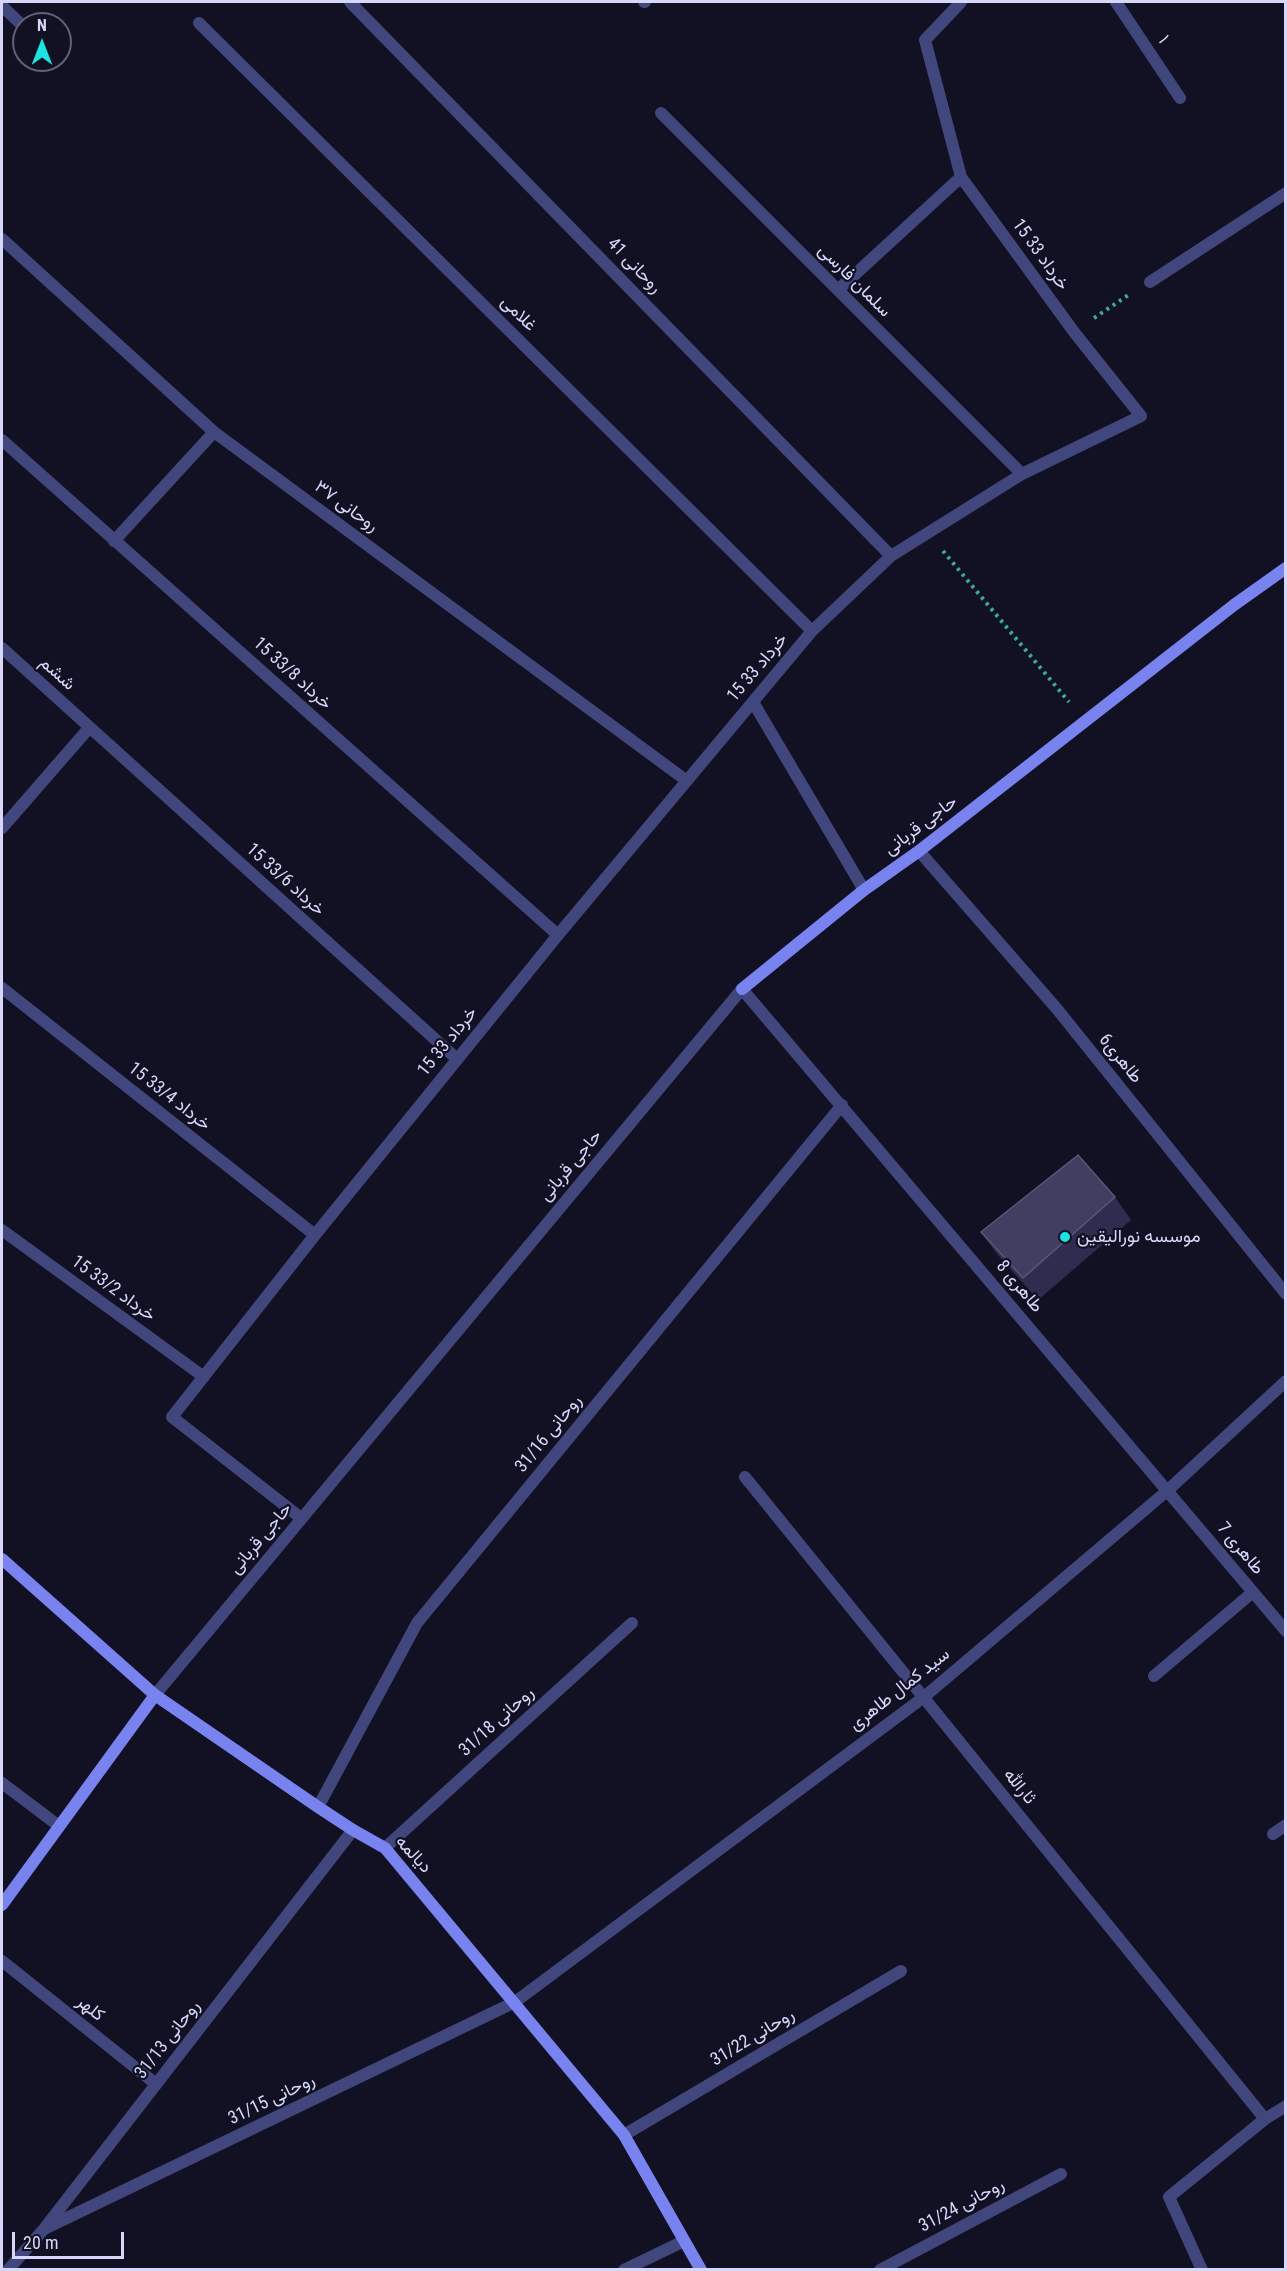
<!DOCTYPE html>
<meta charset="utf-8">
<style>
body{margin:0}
#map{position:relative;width:1287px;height:2271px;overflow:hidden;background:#121123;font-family:"Roboto Condensed",sans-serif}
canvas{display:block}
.frame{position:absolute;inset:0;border:3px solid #d7d7fa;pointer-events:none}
.north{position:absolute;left:12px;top:12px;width:60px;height:60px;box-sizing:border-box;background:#121123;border:2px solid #616079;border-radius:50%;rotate:0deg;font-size:16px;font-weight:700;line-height:24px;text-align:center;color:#d7d7fa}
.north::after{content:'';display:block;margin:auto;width:21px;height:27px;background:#1be3e1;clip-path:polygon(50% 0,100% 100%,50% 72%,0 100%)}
.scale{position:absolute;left:12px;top:2232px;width:112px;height:27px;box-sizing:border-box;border:3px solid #d7d7fa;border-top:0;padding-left:8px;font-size:18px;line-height:21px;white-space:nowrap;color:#d7d7fa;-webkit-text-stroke:4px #121123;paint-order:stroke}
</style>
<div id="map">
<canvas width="1287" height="2271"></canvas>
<div class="frame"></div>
<div class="north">N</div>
<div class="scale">20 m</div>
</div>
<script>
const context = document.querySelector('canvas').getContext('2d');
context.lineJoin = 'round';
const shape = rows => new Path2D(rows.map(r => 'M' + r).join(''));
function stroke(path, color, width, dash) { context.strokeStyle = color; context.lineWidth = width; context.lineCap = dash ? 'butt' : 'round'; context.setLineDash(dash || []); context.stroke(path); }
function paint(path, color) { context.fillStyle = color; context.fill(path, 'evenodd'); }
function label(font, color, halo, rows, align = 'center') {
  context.font = font + ' "Roboto Condensed",Vazirmatn,sans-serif'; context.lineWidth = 4.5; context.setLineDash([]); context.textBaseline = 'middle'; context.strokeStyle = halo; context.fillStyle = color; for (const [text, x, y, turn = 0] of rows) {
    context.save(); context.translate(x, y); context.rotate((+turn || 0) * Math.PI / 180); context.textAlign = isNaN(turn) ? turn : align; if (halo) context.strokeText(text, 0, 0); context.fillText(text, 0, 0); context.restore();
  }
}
const path = shape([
 [1094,318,1130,294],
 [943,551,1069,702]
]);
const minor = shape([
 [350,2,891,556],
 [644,2,645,2],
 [1116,2,1180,98],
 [2,6,24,27],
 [199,23,812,631],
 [661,113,1022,474],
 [2,239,214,432,687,781],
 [1150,282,1286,193],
 [838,290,961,177],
 [2,440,558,935],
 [114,541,214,432],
 [2,648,457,1059],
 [753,702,864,890],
 [2,828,89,728],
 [919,851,1057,1009,1286,1294],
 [2,988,315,1235],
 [2,1230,204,1377],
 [745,1477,1265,2119],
 [301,1518,172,1417,315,1235,558,935,812,631,891,556,1022,474,1141,416,1074,332,961,177,925,40,961,2],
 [1154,1676,1253,1592],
 [155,1695,742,989,1286,1631],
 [2,1783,59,1826],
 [318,1807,417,1623,842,1105],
 [1273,1834,1286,1825],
 [385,1848,632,1623],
 [2,1961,156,2084],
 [624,2135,901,1971],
 [44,2229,515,2002,924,1697,1167,1491,1286,1381],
 [8,2270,44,2229,353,1830],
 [624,2270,684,2241],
 [880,2270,1061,2174],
 [1202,2270,1169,2197,1265,2119,1286,2106]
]);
const secondary = shape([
 [742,989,864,890,919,851,1234,605,1286,568],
 [2,1559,155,1695,318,1807,353,1830,385,1848,624,2135,701,2270],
 [2,1905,155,1695]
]);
const wall = shape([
 [1115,1197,1131,1220,1038,1300,997,1254,981,1232]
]);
const building = shape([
 [1078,1155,1115,1197,1023,1278,981,1232,1078,1155]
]);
const markers = [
 [1065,1237,6,"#1be3e1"]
];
const streetNames = [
 ["۱",1163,40,56],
 ["15 خرداد 33",1040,255,54],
 ["روحانی 41",634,266,46],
 ["سلمان فارسی",854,281,45],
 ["غلامی",518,314,45],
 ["روحانی ۳۷",346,507,36],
 ["15 خرداد 33",758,668,-50],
 ["ششم",57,674,42],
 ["15 خرداد 33/8",292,674,42],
 ["حاجی قربانی",921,826,-37],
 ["15 خرداد 33/6",285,880,42],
 ["15 خرداد 33",448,1042,-51],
 ["طاهری6",1120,1059,51],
 ["15 خرداد 33/4",169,1097,38],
 ["حاجی قربانی",571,1166,-50],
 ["طاهری 8",1019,1287,50],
 ["15 خرداد 33/2",113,1289,36],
 ["روحانی 31/16",549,1434,-51],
 ["حاجی قربانی",261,1539,-50],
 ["طاهری 7",1240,1549,50],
 ["سید کمال طاهری",900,1690,-38],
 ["روحانی 31/18",497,1722,-42],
 ["ثارالله",1019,1787,51],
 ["دیالمه",413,1855,47],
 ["کلهر",90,2009,39],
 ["روحانی 31/22",753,2038,-31],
 ["روحانی 31/13",168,2040,-52],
 ["روحانی 31/15",272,2100,-26],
 ["روحانی 31/24",962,2206,-28]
];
const poiNames = [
 ["موسسه نورالیقین",1077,1237]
];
stroke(path, '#3da996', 4, [3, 4.5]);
stroke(minor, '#41467c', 12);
stroke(secondary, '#7983ef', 12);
paint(wall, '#2f2c4f');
paint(building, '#413e61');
stroke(building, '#585679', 1.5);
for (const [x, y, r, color] of markers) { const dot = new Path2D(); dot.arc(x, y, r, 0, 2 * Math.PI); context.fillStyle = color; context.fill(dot); stroke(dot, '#121123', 2); }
label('18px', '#d7d7fa', '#121123', streetNames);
label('18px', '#d7d7fa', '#121123', poiNames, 'left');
</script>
